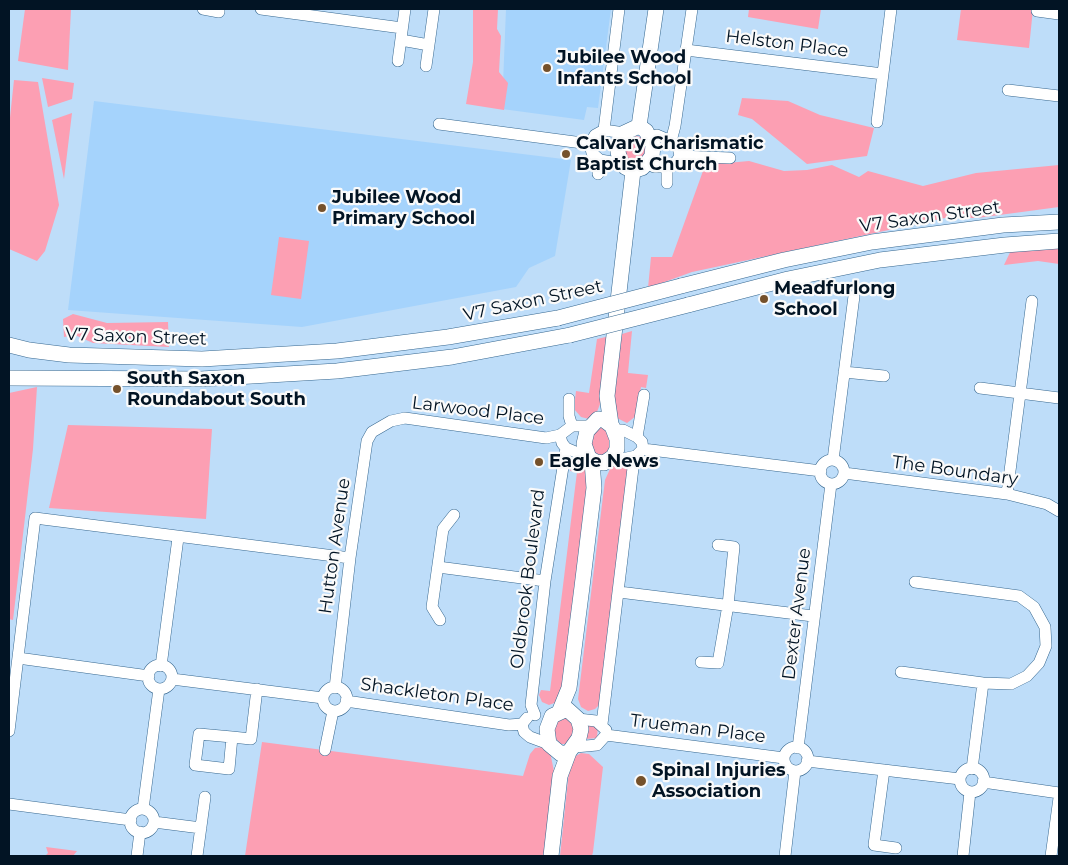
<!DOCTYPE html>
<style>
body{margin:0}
#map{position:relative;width:1068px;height:865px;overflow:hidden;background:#beddf9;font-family:Montserrat,sans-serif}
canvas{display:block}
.frame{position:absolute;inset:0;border:10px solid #021424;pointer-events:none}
</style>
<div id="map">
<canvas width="1068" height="865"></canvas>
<div class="frame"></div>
</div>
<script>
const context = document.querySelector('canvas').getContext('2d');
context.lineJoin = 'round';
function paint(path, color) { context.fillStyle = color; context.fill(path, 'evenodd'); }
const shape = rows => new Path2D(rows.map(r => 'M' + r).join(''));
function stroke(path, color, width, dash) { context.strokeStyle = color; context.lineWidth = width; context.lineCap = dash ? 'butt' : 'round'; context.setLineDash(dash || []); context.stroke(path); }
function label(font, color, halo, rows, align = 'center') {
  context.font = font + ' Montserrat,sans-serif'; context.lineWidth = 4.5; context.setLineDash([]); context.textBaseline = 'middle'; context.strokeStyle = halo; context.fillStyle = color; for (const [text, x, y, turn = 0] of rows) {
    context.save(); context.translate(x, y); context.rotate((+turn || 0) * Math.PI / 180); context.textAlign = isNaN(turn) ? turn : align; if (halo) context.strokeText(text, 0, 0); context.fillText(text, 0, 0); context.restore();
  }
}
const built = shape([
 [506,9,611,9,598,108,587,107,584,120,502,109],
 [94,101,571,160,555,256,529,268,516,287,302,327,68,310]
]);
const green = shape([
 [25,9,71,9,68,70,18,61],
 [473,9,498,9,497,29,501,36,499,72,508,83,504,110,466,104,473,62],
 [749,9,821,9,818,29,748,17],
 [961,9,1033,9,1029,48,957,40],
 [42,78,74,83,72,99,48,107],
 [14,80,38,82,59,205,45,251,37,261,9,249,9,127],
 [742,98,788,101,820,115,874,128,867,156,807,164,752,119,738,115],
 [72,113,64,179,52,120],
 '623 148a12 12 0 1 1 24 0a12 12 0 1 1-24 0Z',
 [700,160,727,163,749,161,784,171,807,170,832,165,859,177,868,171,923,186,976,173,1059,165,1059,207,977,218,945,218,692,272,648,288,651,257,672,257,703,171,694,165],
 [279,237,309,241,301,299,271,295],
 [1059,241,1059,264,1038,261,1004,265,1014,244],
 [73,314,107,323,168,322,169,347,93,343,75,335,64,337,63,319],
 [632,331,628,373,648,375,646,388,641,387,636,416,627,423,617,418,613,406,622,334],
 [610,336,600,404,597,412,589,419,581,417,574,409,576,391,589,393,597,339],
 [37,387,33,449,13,620,9,619,9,393],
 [68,425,212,429,206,519,49,508],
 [604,426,613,443,603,458,591,451,591,436,596,429],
 [578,460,583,460,590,465,564,688,557,702,549,705,542,702,539,695,541,690,550,691,577,472,570,471,574,462],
 [615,465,624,465,628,468,601,703,595,709,588,711,581,707,578,699,605,480,610,469],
 [559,712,578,724,569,744,561,744,553,736,552,724],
 [588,722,598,725,597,738,586,739],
 [262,742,523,776,530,754,535,748,543,747,550,752,555,776,545,856,245,856],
 [581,753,589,754,603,767,593,852,592,856,560,856,569,770,574,757],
 [46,847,77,851,73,856,45,856,48,853]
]);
const minor = shape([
 [203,9,219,12,219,9],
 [261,9,402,28],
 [1037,11,1059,14],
 [401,40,429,45],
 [686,50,883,74],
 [398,61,405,9],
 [426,66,434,9],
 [1008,90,1059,96],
 [877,122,891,9],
 [439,124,590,144],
 [604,130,619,9],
 [671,141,675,126,692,9],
 [680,156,730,158],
 [620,160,612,162,600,160,592,153,590,144,595,135,604,130,624,133],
 [647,163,654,167,667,167,676,162,680,156,678,147,671,141,657,135,651,137],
 [598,174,600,160],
 [667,183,667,167],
 [844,372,884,376],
 [980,388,1059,398],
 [569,399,569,416,572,426],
 [616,430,623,430,637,437,642,442,643,449,636,456,622,459],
 [637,437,644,395],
 [643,449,821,471],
 [586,454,578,453,566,448,562,443,560,435,572,426,590,426],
 [833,460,854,296],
 '820 472a12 12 0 1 1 24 0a12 12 0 1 1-24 0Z',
 [844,473,1007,494,1047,504,1059,511],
 [1007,494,1032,301],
 [438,567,545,581],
 [619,592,813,616],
 [440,620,432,607,443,529,454,515],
 [18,658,149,676],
 [701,662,718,663,728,605,734,547,718,545],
 '148 677a12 12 0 1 1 24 0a12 12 0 1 1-24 0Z',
 [161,666,178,538],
 [901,672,983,683,1011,684,1027,676,1039,663,1046,646,1045,627,1034,607,1019,596,915,582],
 [172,679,323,698],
 '323 699a12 12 0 1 1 24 0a12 12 0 1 1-24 0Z',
 [335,688,350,558,367,441,372,432,391,421,405,418,546,438,560,435],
 [346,701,509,725,522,724],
 [535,715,531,705,545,581,566,448],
 [527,718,522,724,524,732,530,737,549,744],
 [602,724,633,468,629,458],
 [9,731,35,518,350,558],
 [606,735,784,758],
 [232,737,199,734,195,765,229,769,232,737,251,739,257,689],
 [575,747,597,745,606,735,606,730,596,721,578,719],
 '784 759a12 12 0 1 1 24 0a12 12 0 1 1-24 0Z',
 [798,748,831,484],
 [325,750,333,711],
 [807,761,960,779],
 '960 780a12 12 0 1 1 24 0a12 12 0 1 1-24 0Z',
 [972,769,983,683],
 [884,770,874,845,896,848],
 [983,782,1059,793],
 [9,804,131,820],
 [143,809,159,689],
 '130 821a12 12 0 1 1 24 0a12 12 0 1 1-24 0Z',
 [154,822,201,828],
 [137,856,140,832],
 [197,856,205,797],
 [785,856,795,771],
 [963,856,970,792],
 [1051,856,1059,798]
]);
const tertiary = shape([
 [639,126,646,131,653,145,652,156,647,163,642,168,633,171,625,167,620,160,618,152,619,142,624,133,639,126],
 [639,126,656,9],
 [681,286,784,260,872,242,1003,225,1059,222],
 [688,305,788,279,880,260,1005,245,1059,241],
 [9,345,29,350,69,355,202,359,337,351,448,337,558,318],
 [9,378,201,379,337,371,452,357,570,335],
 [598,419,604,420,612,426,617,439,617,449,613,457,604,463,596,462,589,458,584,444,587,431,598,419],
 [611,424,607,396,633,171],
 [567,709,578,719,581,729,579,738,569,752,561,754,549,744,547,729,552,716,567,709],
 [560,710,569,688,582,587,594,488,592,461],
 [551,856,560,776,569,752]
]);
const tertiaryBridge = shape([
 [558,318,681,286],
 [570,335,688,305]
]);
const markers = [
 [547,68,5,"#75512b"],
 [566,154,5,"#75512b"],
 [322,208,5,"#75512b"],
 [764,299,5,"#75512b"],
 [117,389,5,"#75512b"],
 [539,462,5,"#75512b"],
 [641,781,6,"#75512b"]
];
const streetNames = [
 ["Helston Place",787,44,7],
 ["V7 Saxon Street",930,217,-8],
 ["V7 Saxon Street",533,301,-12],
 ["V7 Saxon Street",136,337,2],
 ["Larwood Place",478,411,7],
 ["The Boundary",955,471,8],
 ["Hutton Avenue",335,546,-82],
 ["Oldbrook Boulevard",528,579,-83],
 ["Dexter Avenue",797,614,-83],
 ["Shackleton Place",437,695,8],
 ["Trueman Place",698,729,7]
];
const poiNames = [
 ["Jubilee Wood",557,58],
 ["Infants School",557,79],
 ["Calvary Charismatic",576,144],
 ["Baptist Church",576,165],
 ["Jubilee Wood",332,198],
 ["Primary School",332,219],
 ["Meadfurlong",774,289],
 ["School",774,310],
 ["South Saxon",127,379],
 ["Roundabout South",127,400],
 ["Eagle News",549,462],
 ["Spinal Injuries",652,771],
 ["Association",652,792]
];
paint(built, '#a5d3fc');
paint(green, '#fc9fb3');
stroke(minor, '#376890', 12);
stroke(tertiary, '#376890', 16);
stroke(minor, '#fff', 11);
stroke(tertiary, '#fff', 15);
stroke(tertiaryBridge, '#376890', 16, []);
stroke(tertiaryBridge, '#fff', 15);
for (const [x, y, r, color] of markers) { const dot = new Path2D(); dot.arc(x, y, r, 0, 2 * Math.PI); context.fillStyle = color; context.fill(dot); stroke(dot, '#fafafa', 2); }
label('18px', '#021424', '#fafafa', streetNames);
label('bold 18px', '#021424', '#fafafa', poiNames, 'left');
</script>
